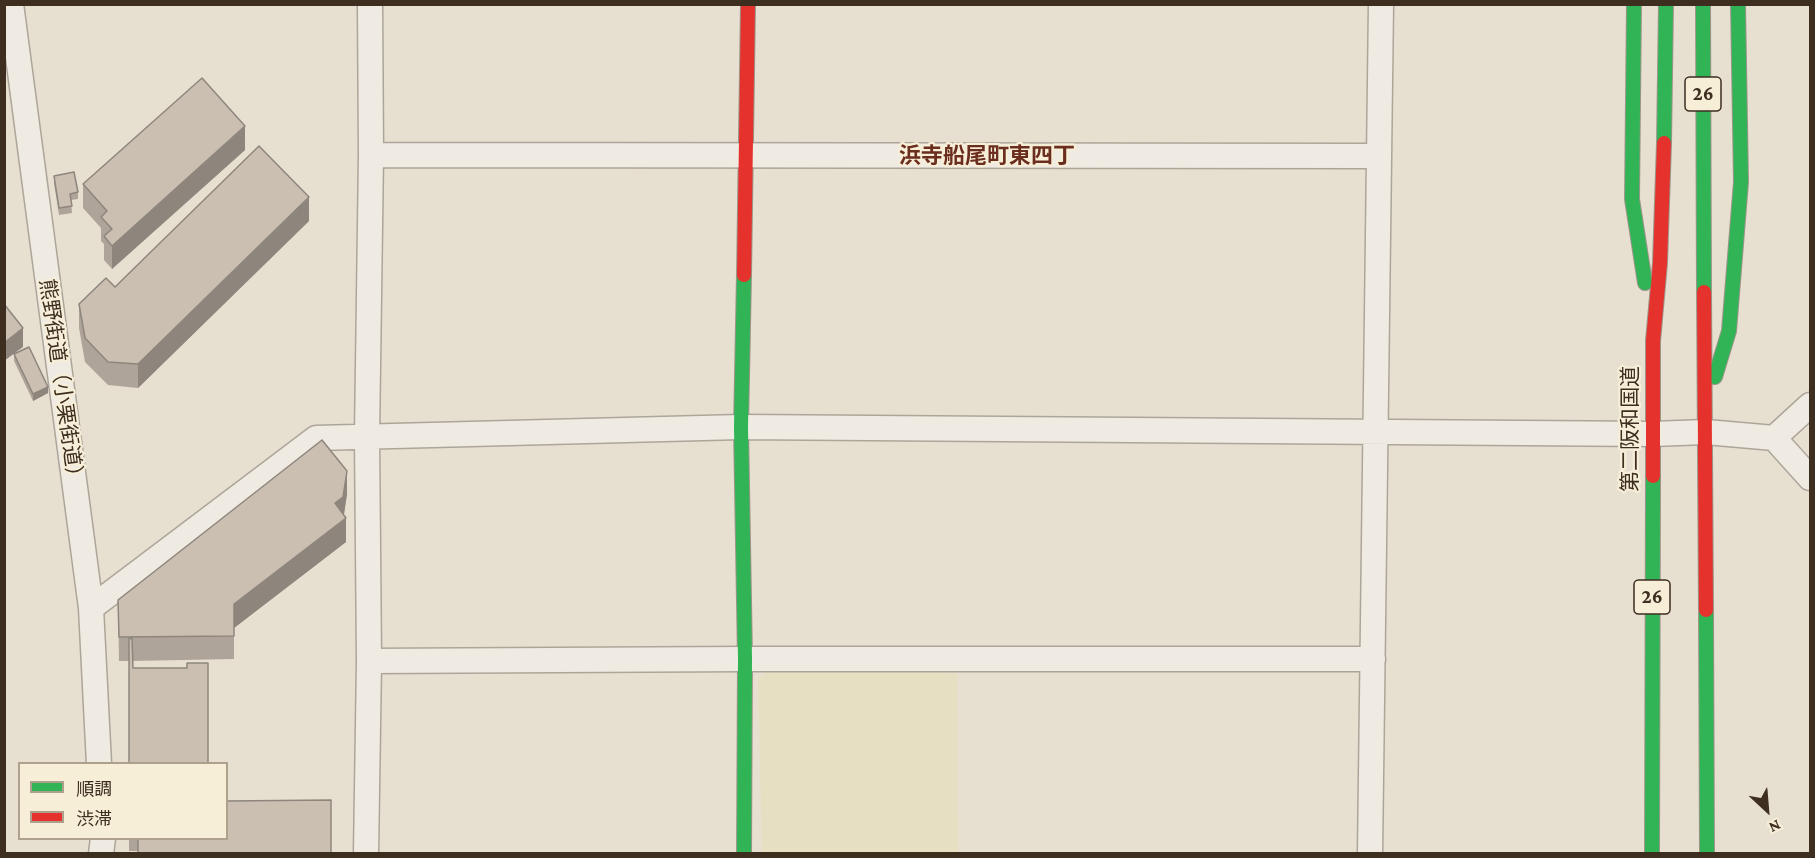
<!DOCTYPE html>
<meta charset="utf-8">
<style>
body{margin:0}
#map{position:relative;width:1815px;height:858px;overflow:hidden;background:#e7e0d1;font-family:"Crimson Pro","Noto Sans JP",serif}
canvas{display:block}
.frame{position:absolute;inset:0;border:6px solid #3d2e20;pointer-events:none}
.legend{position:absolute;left:18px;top:762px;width:210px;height:78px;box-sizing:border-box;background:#f7eed8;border:2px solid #ada18e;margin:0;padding:8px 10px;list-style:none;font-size:18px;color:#3d2e20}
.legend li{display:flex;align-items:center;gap:12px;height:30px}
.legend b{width:30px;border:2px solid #ada18e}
.north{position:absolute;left:1737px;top:780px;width:60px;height:60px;-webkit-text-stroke:4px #f7eed8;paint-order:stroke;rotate:154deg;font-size:16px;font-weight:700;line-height:24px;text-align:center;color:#3d2e20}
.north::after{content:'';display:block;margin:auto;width:21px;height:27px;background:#3d2e20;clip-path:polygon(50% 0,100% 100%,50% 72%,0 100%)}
</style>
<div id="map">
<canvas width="1815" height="858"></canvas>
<div class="frame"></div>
<ul class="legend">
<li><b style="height:8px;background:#30b455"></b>順調</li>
<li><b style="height:8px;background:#e5322d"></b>渋滞</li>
</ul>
<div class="north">N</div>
</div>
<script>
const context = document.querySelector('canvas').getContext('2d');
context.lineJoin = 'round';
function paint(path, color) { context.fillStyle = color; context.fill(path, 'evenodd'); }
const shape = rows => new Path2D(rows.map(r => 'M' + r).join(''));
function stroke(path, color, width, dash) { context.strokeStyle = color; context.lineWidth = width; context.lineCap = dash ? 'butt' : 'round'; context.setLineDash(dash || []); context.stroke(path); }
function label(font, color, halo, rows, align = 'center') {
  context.font = font + ' "Crimson Pro","Noto Sans JP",serif'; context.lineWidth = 4.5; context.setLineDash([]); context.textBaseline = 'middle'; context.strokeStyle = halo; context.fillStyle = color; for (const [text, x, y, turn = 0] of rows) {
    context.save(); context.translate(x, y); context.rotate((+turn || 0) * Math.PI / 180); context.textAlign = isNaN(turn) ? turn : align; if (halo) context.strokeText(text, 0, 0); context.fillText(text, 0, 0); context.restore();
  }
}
const farmland = shape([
 [772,668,957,673,958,853,762,853,758,679]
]);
const street = shape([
 [11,4,91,608,99,764],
 [371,155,1379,156],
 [1774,438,1810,478],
 [91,608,316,438,741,427,1652,434,1706,432,1774,438,1810,405],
 [369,661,745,659,1373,659],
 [101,854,103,838],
 [366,854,369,661,367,436,371,155,370,4],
 [1370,854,1381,4]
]);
const fast = shape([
 [1634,4,1632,199,1645,283],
 [1703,4,1704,292],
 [1664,143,1666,4],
 [744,275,741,427,745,659,744,854],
 [1715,377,1729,331,1741,182,1738,4],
 [1706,610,1707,854],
 [1652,854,1653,476]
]);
const jam = shape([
 [744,275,748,4],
 [1704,292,1706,610],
 [1653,476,1653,341,1660,263,1664,143]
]);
const wall = shape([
 [245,150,112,269,104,260,104,244,101,241,101,228,83,208,83,184],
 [54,176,78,192,78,199,71,200,72,213,59,215,54,183],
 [309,221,138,388,108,385,85,362,79,328,79,304,115,287],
 [23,347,14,354,48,393,33,401,14,361,14,354],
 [347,494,344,515,346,542,234,628,234,659,132,661,133,668,187,668,208,663,129,764,129,661,119,661,118,600],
 [129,838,226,838,138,851,129,851]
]);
const shadedWall = shape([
 [245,126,245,150,112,269,112,246],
 [309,197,309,221,138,388,138,364],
 [23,328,23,347,4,361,4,343],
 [48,387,48,393,33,401,33,394],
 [347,471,347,494,343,520,346,518,346,542,234,628,234,604,335,503]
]);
const building = shape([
 [202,78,245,126,112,246,104,236,112,229,101,217,107,211,83,184,202,78],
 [259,146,309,197,138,364,108,362,85,338,79,304,106,278,115,287,259,146],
 [74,172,78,192,70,194,72,206,59,208,54,176,74,172],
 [4,304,23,328,4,343,4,304],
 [29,347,48,387,33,394,14,354,29,347],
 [322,440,347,471,343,497,335,503,346,518,234,604,234,636,119,637,118,600,322,440],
 [132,638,133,668,187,668,187,663,208,663,208,764,129,764,129,639,132,638],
 [331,800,331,854,138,854,138,838,226,838,226,801,331,800]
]);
const shields = [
 [1703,94,36],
 [1652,597,36]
];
const shieldNames = [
 ["26",1703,94],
 ["26",1652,597]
];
const streetNames = [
 ["熊野街道（小栗街道）",61,383,82],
 ["第二阪和国道",1631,429,-90]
];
const neighbourhoodNames = [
 ["浜寺船尾町東四丁",987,156]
];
paint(farmland, '#e6dfc2');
stroke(street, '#ada599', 27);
stroke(fast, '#9c958a', 16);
stroke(jam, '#9c958a', 16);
stroke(street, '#efebe3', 24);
stroke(fast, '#30b455', 14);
stroke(jam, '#e5322d', 14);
paint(wall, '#afa499');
paint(shadedWall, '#8e867d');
paint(building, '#cbbfb2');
stroke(building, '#8e867d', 1.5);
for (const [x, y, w] of shields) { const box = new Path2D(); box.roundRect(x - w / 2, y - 17, w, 34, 4.5); context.fillStyle = '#f7eed8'; context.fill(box); stroke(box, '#3d2e20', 1.5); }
label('bold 20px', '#3d2e20', null, shieldNames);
label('21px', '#3d2e20', '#f7eed8', streetNames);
label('bold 22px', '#6b2e1e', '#f7eed8', neighbourhoodNames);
</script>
